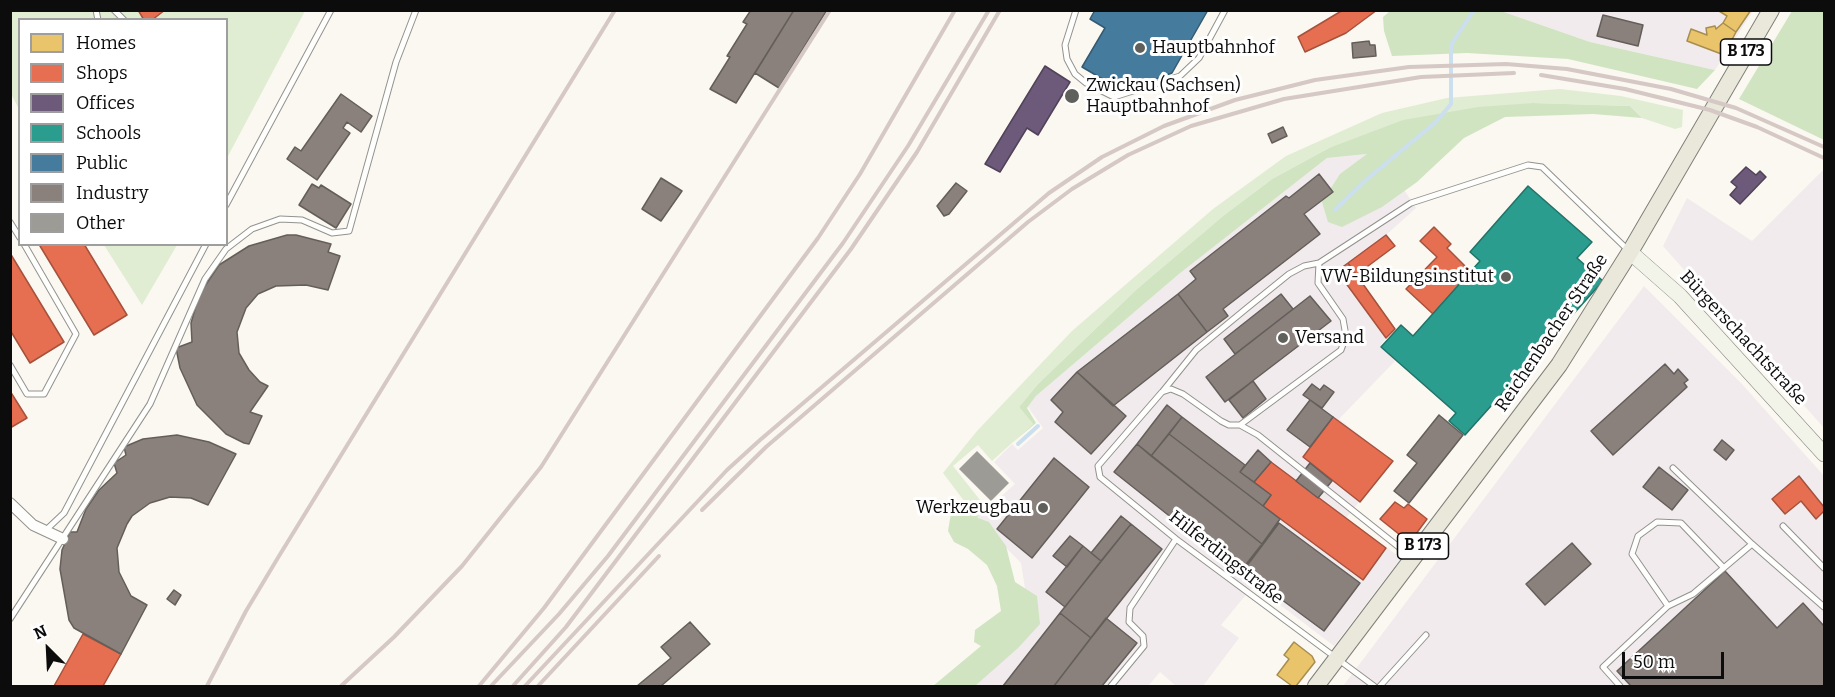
<!DOCTYPE html>
<meta charset="utf-8">
<style>
body{margin:0}
#map{position:relative;width:1835px;height:697px;overflow:hidden;background:#faf8f0;font-family:Bitter,serif}
canvas{display:block}
.frame{position:absolute;inset:0;border:12px solid #0c0c0c;pointer-events:none}
.legend{position:absolute;left:18px;top:18px;width:210px;height:228px;box-sizing:border-box;background:#fff;border:2px solid #9e9e9e;margin:0;padding:8px 10px;list-style:none;font-size:18px;color:#0c0c0c}
.legend li{display:flex;align-items:center;gap:12px;height:30px}
.legend b{width:30px;border:2px solid #9e9e9e}
.north{position:absolute;left:18px;top:619px;width:60px;height:60px;-webkit-text-stroke:4px #fff;paint-order:stroke;rotate:336deg;font-size:16px;font-weight:700;line-height:24px;text-align:center;color:#0c0c0c}
.north::after{content:'';display:block;margin:auto;width:21px;height:27px;background:#0c0c0c;clip-path:polygon(50% 0,100% 100%,50% 72%,0 100%)}
.scale{position:absolute;left:1622px;top:652px;width:102px;height:27px;box-sizing:border-box;border:3px solid #0c0c0c;border-top:0;padding-left:8px;font-size:18px;line-height:21px;white-space:nowrap;color:#0c0c0c;-webkit-text-stroke:4px #fff;paint-order:stroke}
</style>
<div id="map">
<canvas width="1835" height="697"></canvas>
<div class="frame"></div>
<ul class="legend">
<li><b style="height:16px;background:#e9c46a"></b>Homes</li>
<li><b style="height:16px;background:#e76f51"></b>Shops</li>
<li><b style="height:16px;background:#6d597a"></b>Offices</li>
<li><b style="height:16px;background:#2a9d8f"></b>Schools</li>
<li><b style="height:16px;background:#457b9d"></b>Public</li>
<li><b style="height:16px;background:#8a817c"></b>Industry</li>
<li><b style="height:16px;background:#9d9b96"></b>Other</li>
</ul>
<div class="north">N</div>
<div class="scale">50 m</div>
</div>
<script>
const context = document.querySelector('canvas').getContext('2d');
context.lineJoin = 'round';
function paint(path, color) { context.fillStyle = color; context.fill(path, 'evenodd'); }
const shape = rows => new Path2D(rows.map(r => 'M' + r).join(''));
function stroke(path, color, width, dash) { context.strokeStyle = color; context.lineWidth = width; context.lineCap = dash ? 'butt' : 'round'; context.setLineDash(dash || []); context.stroke(path); }
function label(font, color, halo, rows, align = 'center') {
  context.font = font + ' Bitter,serif'; context.lineWidth = 6; context.setLineDash([]); context.textBaseline = 'middle'; context.strokeStyle = halo; context.fillStyle = color; for (const [text, x, y, turn = 0] of rows) {
    context.save(); context.translate(x, y); context.rotate((+turn || 0) * Math.PI / 180); context.textAlign = isNaN(turn) ? turn : align; if (halo) context.strokeText(text, 0, 0); context.fillText(text, 0, 0); context.restore();
  }
}
const industrial = shape([
 [1501,11,1753,11,1715,70,1590,42],
 [1368,154,1393,173,1416,208,1386,235,1337,271,1386,338,1381,345,1395,361,1339,419,1393,461,1346,518,1401,558,1334,646,1254,585,1221,625,1239,638,1203,686,1176,686,1160,672,1148,686,955,686,1027,601,1021,563,977,518,1015,484,994,462,1012,444,1018,450,1043,428,1028,407,1036,396,1179,274,1327,158],
 [1824,169,1824,428,1663,246,1687,198,1752,241],
 [1644,286,1741,383,1824,476,1824,686,1343,686]
]);
const green = shape([
 [11,11,305,11,227,158,226,20,20,20,19,109,11,94],
 [1560,89,1621,96,1683,110,1682,127,1675,129,1642,118,1630,106,1533,103,1329,148,1272,179,1223,216,1137,289,1038,384,1019,407,1033,424,992,461,978,445,953,466,988,510,977,518,943,473,977,431,1072,331,1213,209,1286,156,1382,113,1447,98],
 [104,245,177,245,142,305]
]);
const forest = shape([
 [1390,11,1501,11,1590,42,1715,70,1697,89,1568,59,1467,53,1392,56,1384,31,1383,17],
 [1792,11,1824,11,1824,140,1739,99],
 [1533,103,1630,106,1642,118,1593,114,1505,117,1464,138,1417,182,1382,207,1342,227,1328,222,1322,202,1340,174,1367,154,1327,158,1179,274,1036,396,1027,408,1036,423,1012,443,1033,424,1019,407,1038,384,1137,289,1223,216,1272,179,1329,148,1403,120,1478,107],
 [964,508,975,508,978,518,989,522,1006,546,1015,582,1037,596,1040,624,1018,648,975,686,933,686,981,646,974,642,975,630,1001,611,997,586,987,565,968,549,954,542,948,531,951,513]
]);
const homes = shape([
 [1751,10,1736,32,1723,23,1727,16,1719,11,1751,10],
 [1723,23,1736,32,1724,55,1687,41,1691,29,1707,35,1706,28,1715,26,1716,29,1723,23],
 [1294,642,1312,656,1315,662,1296,686,1292,686,1277,675,1289,659,1284,655,1294,642]
]);
const shops = shape([
 [138,10,165,10,152,20,144,20,138,10],
 [1343,10,1377,10,1346,33,1305,52,1298,37,1343,10],
 [1434,227,1451,244,1447,248,1471,272,1433,314,1406,289,1437,257,1420,241,1434,227],
 [1386,235,1395,246,1356,275,1348,263,1386,235],
 [43,244,84,244,127,315,94,335,40,246,43,244],
 [10,253,64,342,30,363,10,330,10,253],
 [1348,263,1395,329,1386,338,1337,271,1348,263],
 [10,391,27,418,10,428,10,391],
 [1333,417,1393,461,1360,502,1303,457,1333,417],
 [1271,462,1386,548,1363,580,1263,506,1271,495,1254,482,1271,462],
 [1799,476,1824,507,1824,511,1816,519,1801,501,1785,514,1772,499,1799,476],
 [1395,502,1404,508,1408,504,1427,519,1413,538,1405,539,1380,519,1395,502],
 [83,634,121,654,103,686,54,686,83,634]
]);
const offices = shape([
 [1045,66,1070,82,1038,135,1027,128,1000,172,985,164,1045,66],
 [1746,167,1756,175,1760,171,1766,177,1740,204,1730,195,1737,187,1731,182,1746,167]
]);
const schools = shape([
 [1528,186,1592,242,1577,258,1603,281,1465,435,1449,421,1456,413,1381,347,1401,325,1413,336,1480,261,1470,252,1528,186]
]);
const public = shape([
 [1095,10,1208,10,1172,73,1140,85,1130,79,1123,91,1082,67,1105,28,1090,19,1095,10]
]);
const industry = shape([
 [751,10,794,10,736,103,710,89,730,57,727,56,747,24,743,22,751,10],
 [794,10,827,10,779,88,755,73,794,10],
 [1603,15,1643,25,1638,46,1597,36,1603,15],
 [1369,41,1370,45,1375,45,1376,56,1353,58,1352,43,1369,41],
 [341,94,372,116,361,132,347,122,343,128,350,133,317,180,287,159,295,147,301,151,341,94],
 [1283,127,1287,136,1272,143,1268,134,1283,127],
 [1319,174,1333,192,1304,214,1320,234,1223,309,1228,316,1207,332,1178,294,1196,279,1190,271,1286,196,1289,198,1319,174],
 [661,178,682,191,661,221,642,209,661,178],
 [956,183,967,191,949,214,944,216,937,206,956,183],
 [312,184,319,188,321,185,351,204,336,228,299,205,312,184],
 [287,235,296,235,331,244,328,252,340,256,328,290,306,285,276,286,258,294,246,308,237,332,239,353,249,370,260,382,268,386,250,412,262,416,249,444,244,443,226,434,197,405,180,368,176,348,192,342,191,323,196,306,205,286,219,265,249,246,287,235],
 [1178,294,1207,332,1113,406,1077,372,1178,294],
 [1281,294,1293,309,1235,354,1224,339,1281,294],
 [1310,296,1331,321,1225,402,1206,377,1310,296],
 [1665,364,1674,374,1678,369,1688,380,1684,383,1687,387,1613,455,1591,431,1665,364],
 [1077,372,1126,416,1091,454,1055,422,1063,412,1051,400,1077,372],
 [1253,381,1266,399,1243,418,1229,400,1253,381],
 [1312,384,1320,390,1324,385,1334,392,1322,408,1303,395,1312,384],
 [1310,400,1333,417,1310,447,1287,430,1310,400],
 [1167,405,1182,417,1151,456,1137,444,1167,405],
 [1439,415,1463,435,1409,503,1394,491,1417,463,1407,455,1439,415],
 [1182,417,1245,465,1240,472,1271,495,1263,506,1169,434,1182,417],
 [1169,434,1280,519,1262,544,1151,456,1169,434],
 [177,435,209,442,236,454,208,505,191,498,170,497,150,503,132,516,127,524,117,548,119,572,131,596,147,605,121,654,74,628,69,620,60,569,62,550,70,532,77,532,86,509,99,490,117,473,114,463,126,455,124,447,143,439,177,435],
 [1722,440,1734,450,1726,460,1714,450,1722,440],
 [1137,444,1262,544,1240,572,1114,472,1137,444],
 [1258,450,1271,462,1254,482,1240,472,1258,450],
 [1054,458,1089,487,1032,558,997,529,1054,458],
 [1310,463,1332,481,1318,498,1296,481,1310,463],
 [1659,467,1688,490,1672,510,1643,487,1659,467],
 [1121,516,1131,524,1101,561,1091,553,1121,516],
 [1279,523,1360,583,1324,631,1243,571,1279,523],
 [1131,524,1162,549,1091,638,1060,613,1131,524],
 [1070,536,1083,546,1067,567,1053,556,1070,536],
 [1572,543,1591,564,1545,605,1526,584,1572,543],
 [1083,546,1101,561,1065,607,1046,592,1083,546],
 [1725,571,1777,628,1803,603,1824,626,1824,686,1631,686,1617,671,1725,571],
 [174,590,181,595,175,605,167,599,174,590],
 [1060,613,1091,638,1054,686,1003,686,1060,613],
 [1106,618,1137,643,1102,686,1054,686,1106,618],
 [690,622,710,644,661,686,637,686,671,658,661,647,690,622]
]);
const stream = shape([
 [1335,210,1366,180,1436,122,1451,104,1451,45,1474,10],
 [1018,444,1038,426]
]);
const building = shape([
 [977,451,1009,483,991,501,959,469]
]);
const lane = shape([
 [96,10,98,20],
 [114,10,124,20],
 [1076,10,1065,45,1067,59,1075,74,1086,83,1114,97,1180,76,1199,58,1225,10],
 [226,205,331,10],
 [10,222,20,238],
 [10,365,27,394,44,394,76,334,24,244],
 [1163,391,1196,350,1247,308,1289,274,1304,266,1319,263],
 [1240,425,1258,435,1410,556],
 [1673,468,1752,544,1824,607],
 [1783,526,1824,568],
 [46,530,64,513,206,244],
 [1668,606,1632,554,1638,536,1657,522,1681,523,1724,568],
 [10,619,150,404,205,279,226,249,252,229,280,219,302,220,332,233,349,231,396,62,416,10],
 [1111,686,1144,646,1143,636,1129,622,1130,608,1176,539],
 [1374,686,1176,539,1100,477,1098,466,1162,392,1171,389,1183,394,1221,421,1229,425,1240,425,1341,350,1346,336,1343,319,1318,283,1319,263,1411,203,1528,165,1542,167,1628,250],
 [1380,686,1426,635],
 [1620,686,1603,667,1668,606,1693,594,1752,544]
]);
const street = shape([
 [10,503,33,525,63,539]
]);
const secondary = shape([
 [1630,252,1680,296,1824,454]
]);
const primary = shape([
 [1316,686,1559,365,1630,252,1771,10]
]);
const rail = shape([
 [1541,75,1625,89,1710,110,1757,127,1824,158],
 [702,510,766,447,1028,222,1072,189,1128,155,1191,126,1284,99,1421,77,1514,73],
 [207,686,246,611,279,556,615,10],
 [341,686,394,637,462,566,541,467,830,10],
 [479,686,544,608,818,238,860,174,955,10],
 [491,686,559,614,608,556,843,243,908,146,989,10],
 [513,686,566,627,851,249,917,152,1000,10],
 [525,686,727,470,760,440,1049,193,1102,157,1164,126,1235,100,1315,80,1409,67,1506,64,1567,69,1671,89,1736,108,1824,147],
 [538,686,659,556]
]);
const markers = [
 [1140,48,6,"#5f5f5c"],
 [1072,96,8,"#5f5f5c"],
 [1506,277,6,"#5f5f5c"],
 [1283,338,6,"#5f5f5c"],
 [1043,508,6,"#5f5f5c"]
];
const shields = [
 [1746,52,51],
 [1423,546,51]
];
const shieldNames = [
 ["B 173",1746,52],
 ["B 173",1423,546]
];
const poiNames = [
 ["Hauptbahnhof",1152,48],
 ["Zwickau (Sachsen)",1086,86],
 ["Hauptbahnhof",1086,107],
 ["VW-Bildungsinstitut",1494,277,"right"],
 ["Versand",1295,338],
 ["Werkzeugbau",1031,508,"right"]
];
const streetNames = [
 ["Reichenbacher Straße",1552,333,-56],
 ["Bürgerschachtstraße",1743,338,47],
 ["Hilferdingstraße",1226,558,38]
];
paint(industrial, '#f1ebed');
paint(green, '#e0edd3');
paint(forest, '#d0e4c2');
paint(homes, '#e9c46a');
stroke(homes, '#a78d4e', 1.5);
paint(shops, '#e76f51');
stroke(shops, '#a5513c', 1.5);
paint(offices, '#6d597a');
stroke(offices, '#504259', 1.5);
paint(schools, '#2a9d8f');
stroke(schools, '#217268', 1.5);
paint(public, '#457b9d');
stroke(public, '#345a72', 1.5);
paint(industry, '#8a817c');
stroke(industry, '#645e5a', 1.5);
stroke(stream, '#cbdfef', 4);
paint(building, '#9d9b96');
stroke(lane, '#93928f', 7);
stroke(street, '#93928f', 12);
stroke(secondary, '#8a8985', 16);
stroke(primary, '#80807c', 18);
stroke(lane, '#fefefd', 5);
stroke(street, '#fefefd', 10);
stroke(secondary, '#f3f4e9', 15);
stroke(primary, '#eae8da', 16);
stroke(rail, '#d5c8c5', 4);
for (const [x, y, r, color] of markers) { const dot = new Path2D(); dot.arc(x, y, r, 0, 2 * Math.PI); context.fillStyle = color; context.fill(dot); stroke(dot, '#fff', 2); }
for (const [x, y, w] of shields) { const box = new Path2D(); box.roundRect(x - w / 2, y - 13, w, 26, 4.5); context.fillStyle = '#fff'; context.fill(box); stroke(box, '#0c0c0c', 1.5); }
label('bold 16px', '#0c0c0c', null, shieldNames);
label('18px', '#0c0c0c', '#fff', poiNames, 'left');
label('18px', '#0c0c0c', '#fff', streetNames);
</script>
